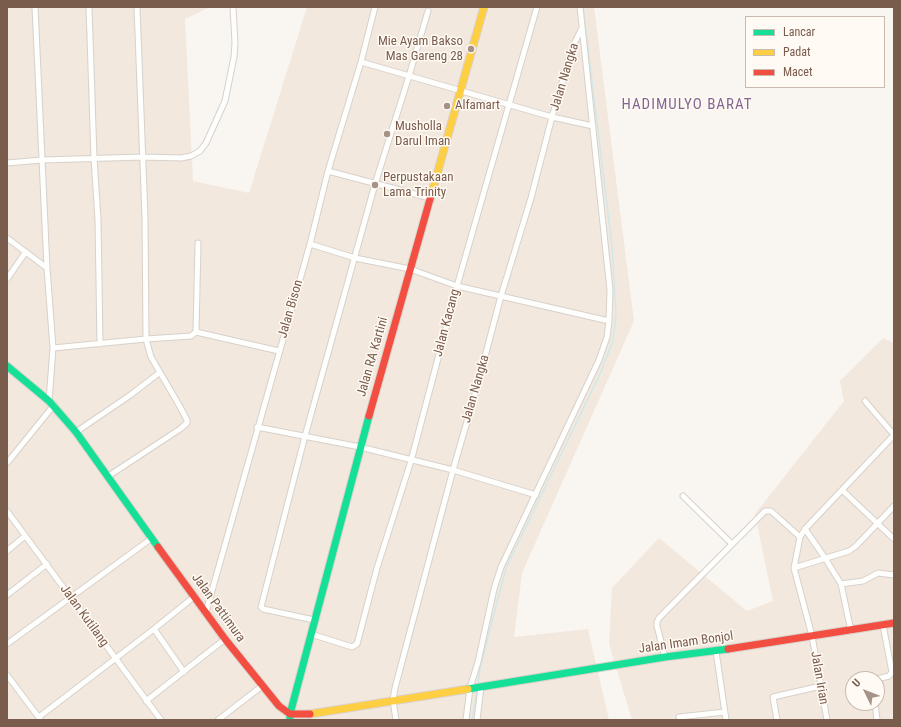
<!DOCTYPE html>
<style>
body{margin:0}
#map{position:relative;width:901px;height:727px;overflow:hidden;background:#f9f5f0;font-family:"Roboto Condensed",sans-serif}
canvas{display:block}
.frame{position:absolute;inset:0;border:8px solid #7a5c4d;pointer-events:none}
.legend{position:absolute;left:745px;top:16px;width:140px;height:72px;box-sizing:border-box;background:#fffaf3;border:1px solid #cabbb1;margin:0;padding:5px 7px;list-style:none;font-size:12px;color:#7a5c4d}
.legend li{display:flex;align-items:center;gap:8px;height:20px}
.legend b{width:20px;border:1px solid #cabbb1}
.north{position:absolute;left:845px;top:671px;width:40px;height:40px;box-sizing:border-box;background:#fffaf3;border:1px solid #cabbb1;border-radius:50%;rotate:313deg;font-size:11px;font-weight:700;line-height:16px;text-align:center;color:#7a5c4d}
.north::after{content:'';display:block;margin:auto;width:14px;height:18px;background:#a69286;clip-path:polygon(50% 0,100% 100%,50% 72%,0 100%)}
</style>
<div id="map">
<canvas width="901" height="727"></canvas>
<div class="frame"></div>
<ul class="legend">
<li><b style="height:5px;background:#16e098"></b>Lancar</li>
<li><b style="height:5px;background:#ffcf43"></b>Padat</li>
<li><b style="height:5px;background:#f24e42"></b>Macet</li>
</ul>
<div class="north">U</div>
</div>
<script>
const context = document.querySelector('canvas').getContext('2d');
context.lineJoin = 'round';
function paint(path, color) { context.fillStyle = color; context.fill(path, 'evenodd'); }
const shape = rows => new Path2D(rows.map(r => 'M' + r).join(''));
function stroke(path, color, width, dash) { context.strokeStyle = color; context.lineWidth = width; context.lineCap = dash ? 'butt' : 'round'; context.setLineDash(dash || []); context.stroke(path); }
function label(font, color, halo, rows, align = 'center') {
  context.font = font + ' "Roboto Condensed",sans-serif'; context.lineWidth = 3; context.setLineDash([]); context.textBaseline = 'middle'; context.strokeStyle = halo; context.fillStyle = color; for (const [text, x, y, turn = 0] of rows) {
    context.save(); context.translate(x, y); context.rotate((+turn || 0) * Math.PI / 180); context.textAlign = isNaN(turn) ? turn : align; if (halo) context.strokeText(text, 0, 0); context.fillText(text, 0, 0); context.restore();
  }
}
const residential = shape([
 [7,7,210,7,185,19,193,181,249,193,307,7,594,7,634,321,522,573,514,637,588,629,609,720,7,720],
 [883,338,894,343,894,720,632,720,609,644,612,588,659,538,747,611,773,601,755,514,844,401,840,381],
 [853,679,877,679,877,703,853,703]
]);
const stream = shape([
 [478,685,480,668,506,568,600,374,613,341,616,314,612,246,583,7],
 [472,720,477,690]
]);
const street = shape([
 [35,7,47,268,53,348,49,401],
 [89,7,94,158,98,220,100,344],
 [361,62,552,117,593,126],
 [7,163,42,160,143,157,181,158,191,156,200,151,206,143,225,101,234,57,235,43,233,7],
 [328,171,430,198],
 [7,238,47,268],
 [310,244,355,258,410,269,457,286,609,321],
 [7,279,25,253],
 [196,332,279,351],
 [53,348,146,339,145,217,137,7],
 [257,427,360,447,453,470,536,495],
 [76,432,129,396,159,373],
 [7,463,54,405],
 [107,477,180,429,187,423,187,420,179,405,151,357,146,339,191,336,196,332,198,243],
 [842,490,894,539],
 [683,496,732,544],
 [7,511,161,720],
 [805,529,825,558,841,584,851,631],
 [7,551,25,536],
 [794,568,849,551,856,546,894,506],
 [841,584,863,581,878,573,894,575],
 [7,595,47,564],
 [206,612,310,244,328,171,361,62,375,7],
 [314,620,263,609,261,607,305,436,375,184,409,76,428,11],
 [154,629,184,672],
 [311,634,352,647,357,644,377,568,411,461,457,286,537,7],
 [7,644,152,538],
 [716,651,726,720],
 [665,657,657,626,657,622,659,618,765,511,771,511,800,537],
 [7,675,40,719],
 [877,679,889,676,892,672,883,625],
 [146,701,225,639],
 [875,703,877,720],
 [39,717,154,629,195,596],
 [679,717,725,712],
 [218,720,262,686],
 [396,720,393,700,395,688,453,470,475,394,501,296,531,198,552,117,569,58,575,42,582,28],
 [466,720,470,688,478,662,494,589,501,567,599,360,607,337,609,321,610,290,580,7],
 [477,720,481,687],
 [777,720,773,697,821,686],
 [827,720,812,636,794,568,800,537,805,529,894,435,865,401]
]);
const fast = shape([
 [7,366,49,401,76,432,158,547],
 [468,689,665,657,728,649],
 [290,720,290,714,369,416]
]);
const slow = shape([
 [432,192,484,7],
 [310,714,468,689]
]);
const jam = shape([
 [369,416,432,192],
 [158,547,225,639,279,706,290,714,310,714],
 [728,649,894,623]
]);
const markers = [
 [471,49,4,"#a69286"],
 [447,106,4,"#a69286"],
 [387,134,4,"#a69286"],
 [375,185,4,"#a69286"]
];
const poiNames = [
 ["Mie Ayam Bakso",463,42,"right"],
 ["Mas Gareng 28",463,57,"right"],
 ["Alfamart",455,106],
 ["Musholla",395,127],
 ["Darul Iman",395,142],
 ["Perpustakaan",383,178],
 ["Lama Trinity",383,193]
];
const streetNames = [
 ["Jalan Nangka",565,77,-73],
 ["Jalan Bison",291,309,-74],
 ["Jalan Kacang",447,323,-75],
 ["Jalan RA Kartini",373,357,-74],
 ["Jalan Nangka",476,389,-74],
 ["Jalan Pattimura",218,608,54],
 ["Jalan Kutilang",84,616,54],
 ["Jalan Imam Bonjol",686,643,-8],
 ["Jalan Irian",819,678,80]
];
const quarterNames = [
 ["HADIMULYO BARAT",687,105]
];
paint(residential, '#f2e8de');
stroke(stream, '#d0e8ea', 1.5);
stroke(street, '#d7d1cb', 7);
stroke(fast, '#d9d2cb', 9);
stroke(slow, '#d9d2cb', 9);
stroke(jam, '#d9d2cb', 9);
stroke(street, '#fefefd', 5);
stroke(fast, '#16e098', 7);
stroke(slow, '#ffcf43', 7);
stroke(jam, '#f24e42', 7);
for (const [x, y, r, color] of markers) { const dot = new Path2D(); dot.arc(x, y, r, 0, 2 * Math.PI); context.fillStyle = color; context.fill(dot); stroke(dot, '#fffaf3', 1.5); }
label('13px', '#7a5c4d', '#fffaf3', poiNames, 'left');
label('13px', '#7a5c4d', '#fffaf3', streetNames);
context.letterSpacing = '1px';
label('15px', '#846695', '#fffaf3', quarterNames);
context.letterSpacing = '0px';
</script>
